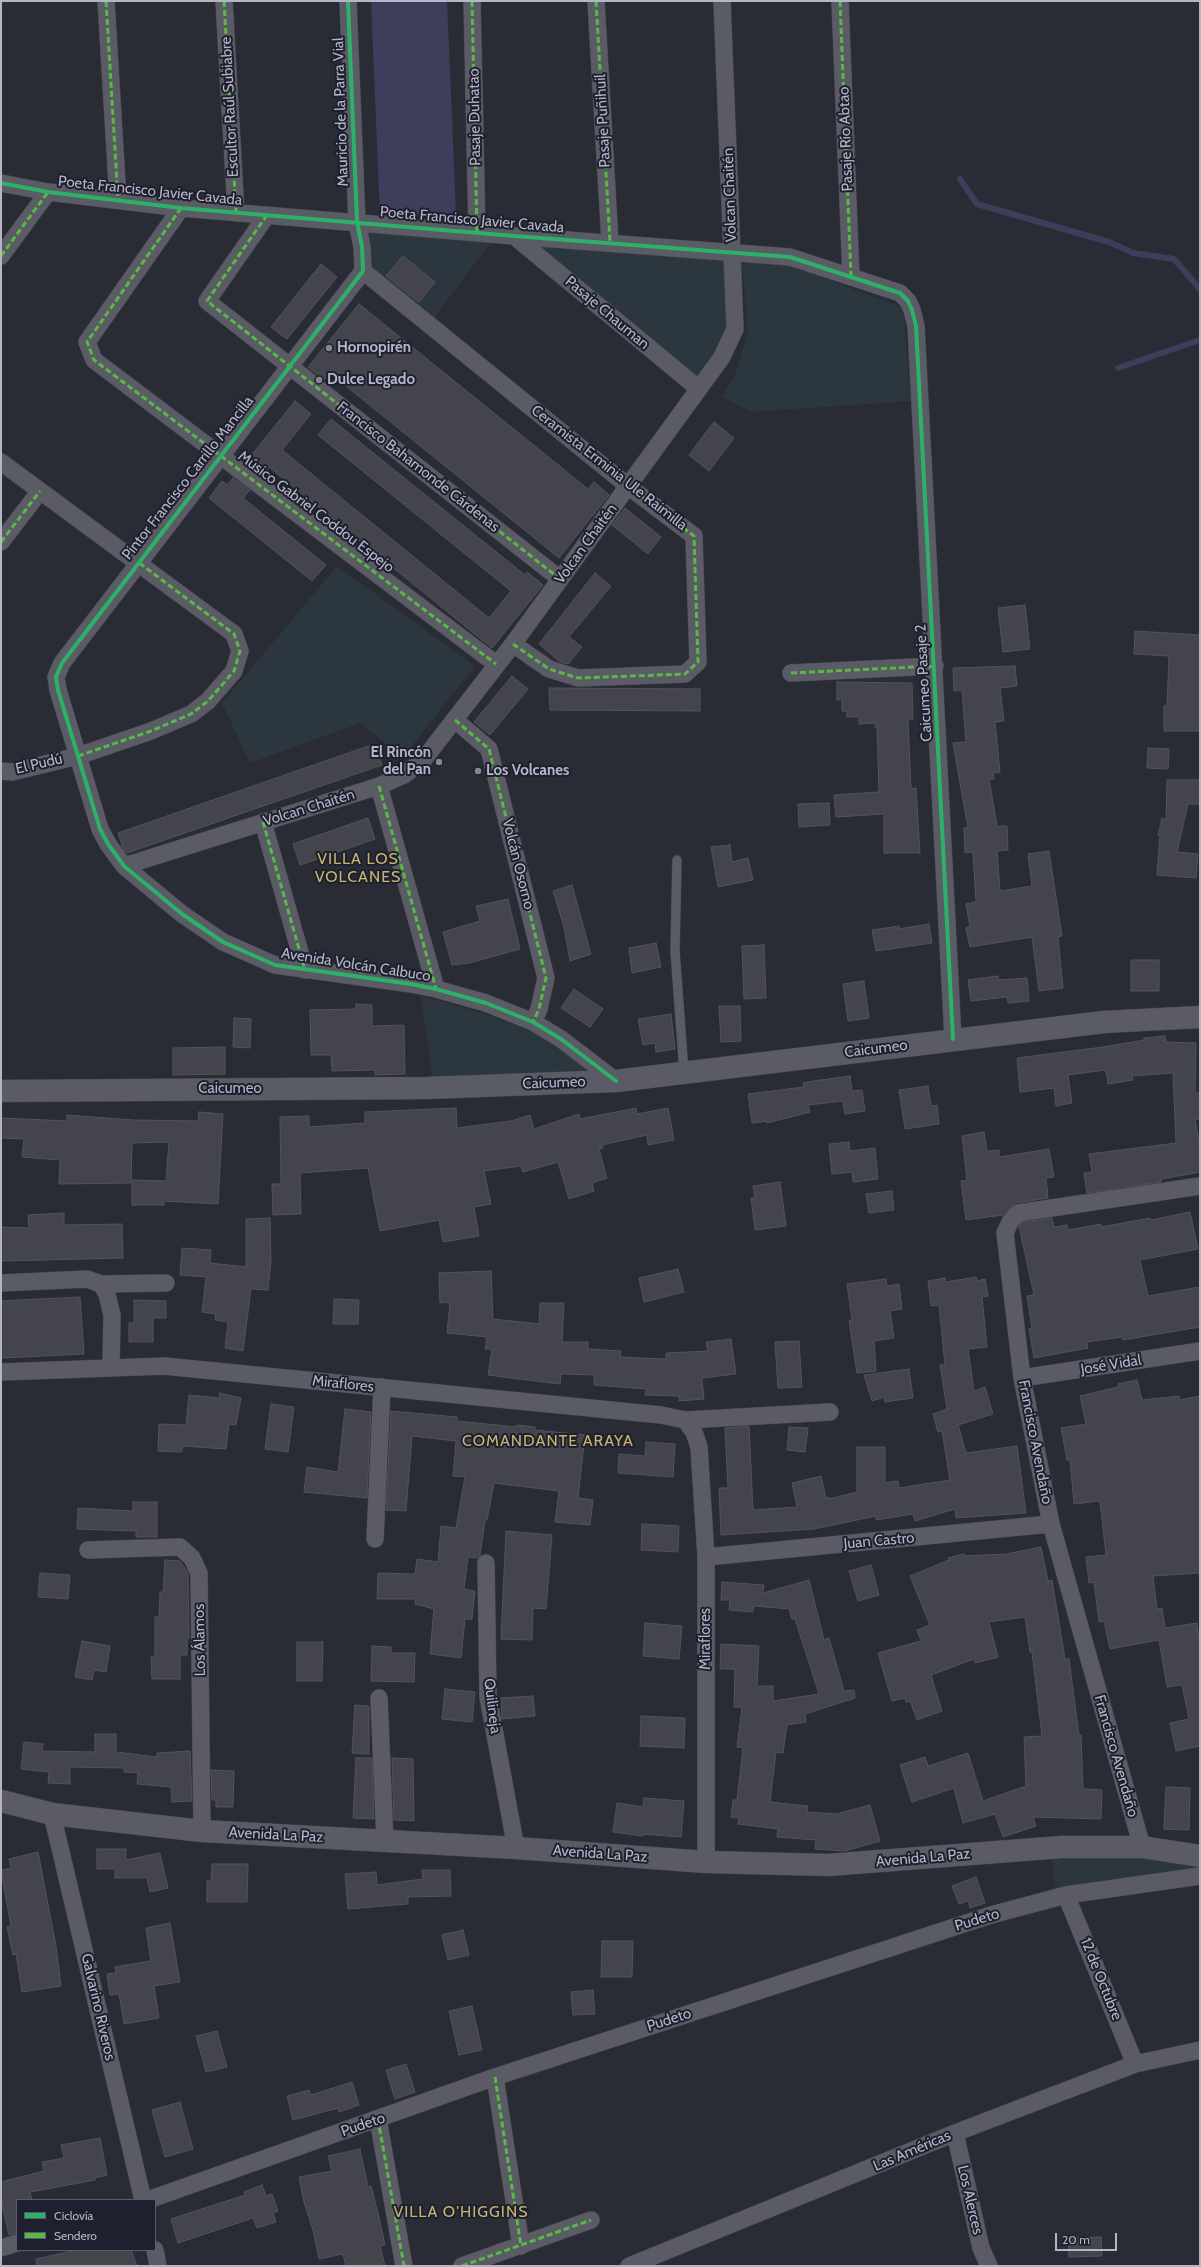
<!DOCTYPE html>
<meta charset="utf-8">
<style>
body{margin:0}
#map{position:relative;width:1201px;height:2267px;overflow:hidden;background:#2a2c35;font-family:Cabin,sans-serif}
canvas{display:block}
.frame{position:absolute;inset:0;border:2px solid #b5b6c5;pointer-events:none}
.legend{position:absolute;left:16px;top:2199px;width:140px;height:52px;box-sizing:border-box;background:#1f202f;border:1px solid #5b5c6b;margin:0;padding:5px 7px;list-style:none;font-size:12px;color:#b5b6c5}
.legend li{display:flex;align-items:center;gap:8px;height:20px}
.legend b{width:20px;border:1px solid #5b5c6b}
.scale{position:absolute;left:1055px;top:2233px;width:62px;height:18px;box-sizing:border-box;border:2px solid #b5b6c5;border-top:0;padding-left:5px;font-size:12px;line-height:14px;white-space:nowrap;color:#b5b6c5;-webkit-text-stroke:3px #1f202f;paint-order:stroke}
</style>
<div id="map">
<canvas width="1201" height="2267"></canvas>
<div class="frame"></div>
<ul class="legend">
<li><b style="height:5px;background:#2db169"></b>Ciclovía</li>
<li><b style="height:5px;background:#58b947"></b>Sendero</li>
</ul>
<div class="scale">20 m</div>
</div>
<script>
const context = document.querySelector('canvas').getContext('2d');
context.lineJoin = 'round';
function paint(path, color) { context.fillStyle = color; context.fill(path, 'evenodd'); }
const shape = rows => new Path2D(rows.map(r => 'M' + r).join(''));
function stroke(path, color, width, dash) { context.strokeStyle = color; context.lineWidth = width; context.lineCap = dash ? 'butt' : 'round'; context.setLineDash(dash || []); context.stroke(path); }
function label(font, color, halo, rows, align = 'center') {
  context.font = font + ' Cabin,sans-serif'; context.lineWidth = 4; context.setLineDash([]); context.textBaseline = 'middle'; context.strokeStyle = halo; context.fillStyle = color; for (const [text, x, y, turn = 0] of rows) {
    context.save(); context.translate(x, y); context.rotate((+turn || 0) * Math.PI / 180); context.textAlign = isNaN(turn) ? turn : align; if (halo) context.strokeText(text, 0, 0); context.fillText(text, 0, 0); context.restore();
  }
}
const green = shape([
 [363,228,492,241,434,318,368,269],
 [514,236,732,254,735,329,699,389],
 [742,263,786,264,903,308,911,401,751,412,722,397,736,373,748,332],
 [337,566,475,666,403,757,360,723,250,763,222,703],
 [421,996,483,1013,529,1030,582,1064,594,1075,433,1080],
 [1052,1853,1200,1860,1200,1871,1055,1893]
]);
const water = shape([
 [371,1,447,1,456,213,380,216]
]);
const stream = shape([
 [960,179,977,204,1109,242,1133,253,1174,259,1200,289],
 [1118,368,1200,340]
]);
const building = shape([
 [403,256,435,282,419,302,386,276,403,256],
 [321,264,337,277,287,339,271,327,321,264],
 [359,304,588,489,594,482,609,495,559,558,330,373,324,380,308,367,359,304],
 [295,401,311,414,282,450,489,618,511,591,318,435,331,419,525,575,527,572,543,585,492,648,269,467,262,475,246,462,295,401],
 [714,422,734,438,709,471,689,455,714,422],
 [233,478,250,490,243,498,326,565,312,581,209,498,222,481,227,485,233,478],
 [625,508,661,537,648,554,612,525,625,508],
 [595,573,611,586,569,637,582,647,568,664,560,662,539,644,595,573],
 [1025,605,1030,649,1003,652,998,608,1025,605],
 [1135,631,1200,635,1200,731,1164,731,1164,706,1167,706,1169,656,1134,654,1135,631],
 [1015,666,1017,686,1000,688,1004,721,995,722,1000,772,993,773,994,779,989,779,997,826,1007,826,1008,850,997,851,1000,891,1032,886,1028,854,1049,851,1062,936,1058,937,1063,988,1039,991,1032,937,970,947,966,928,970,927,966,904,976,902,973,852,965,853,964,828,968,828,953,743,966,742,962,690,954,691,953,668,1015,666],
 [512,676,528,689,490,735,474,722,512,676],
 [837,682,912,683,913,719,908,719,911,789,916,788,920,853,884,853,884,814,836,817,834,795,879,792,877,727,875,727,875,723,859,724,859,717,847,717,847,711,842,711,842,699,837,700,837,682],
 [549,688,700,689,700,711,550,710,549,688],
 [374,744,382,765,127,853,123,848,118,833,374,744],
 [1148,748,1169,749,1168,769,1147,768,1148,748],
 [1167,780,1200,780,1200,804,1188,804,1177,852,1198,854,1196,878,1157,875,1160,836,1158,835,1162,818,1166,820,1167,780],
 [829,803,830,825,799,827,798,804,829,803],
 [368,818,375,839,300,865,293,844,368,818],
 [730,845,732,862,748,858,753,880,718,887,711,847,730,845],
 [572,885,591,954,570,961,564,927,553,891,572,885],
 [508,899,520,949,469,963,452,965,443,932,480,921,476,906,508,899],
 [929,924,932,943,876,951,872,930,899,926,899,929,929,924],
 [656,943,661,967,632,973,629,948,656,943],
 [764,945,766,998,744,999,742,946,764,945],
 [1131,960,1159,960,1159,991,1131,991,1131,960],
 [998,976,998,980,1027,978,1029,1001,1008,1003,1007,997,971,1001,968,980,998,976],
 [864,981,869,1018,848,1021,843,984,864,981],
 [574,989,603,1009,590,1027,561,1008,574,989],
 [356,1004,372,1005,372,1026,404,1025,405,1074,375,1075,375,1070,332,1071,331,1055,311,1055,310,1010,356,1009,356,1004],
 [719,1006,740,1006,741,1041,721,1042,719,1006],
 [671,1014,675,1049,656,1052,655,1043,643,1045,638,1019,671,1014],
 [234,1018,251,1019,250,1048,233,1047,234,1018],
 [1165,1036,1166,1042,1196,1043,1195,1093,1200,1093,1200,1119,1195,1120,1200,1147,1200,1172,1161,1179,1161,1182,1087,1193,1084,1173,1092,1172,1089,1154,1176,1143,1173,1073,1132,1076,1133,1080,1108,1084,1106,1070,1068,1075,1072,1103,1056,1106,1054,1088,1020,1092,1017,1058,1103,1047,1144,1040,1144,1038,1165,1036],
 [225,1047,225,1074,173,1075,173,1048,225,1047],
 [850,1076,852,1091,862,1090,865,1111,845,1114,843,1101,808,1105,810,1112,767,1123,767,1121,752,1123,748,1094,804,1087,803,1083,813,1081,850,1076],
 [928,1086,931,1106,937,1105,939,1124,905,1129,899,1090,928,1086],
 [456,1108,457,1128,511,1121,530,1115,534,1129,579,1114,580,1119,636,1108,637,1114,668,1108,674,1140,648,1145,647,1135,602,1145,603,1148,599,1149,607,1178,592,1183,594,1191,569,1199,558,1162,523,1172,521,1166,484,1171,491,1204,474,1207,479,1236,443,1242,439,1220,380,1231,368,1168,300,1173,301,1214,273,1215,272,1184,281,1184,280,1117,309,1116,309,1127,365,1123,365,1112,456,1108],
 [199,1112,223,1114,218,1204,164,1201,164,1205,132,1205,132,1180,166,1181,169,1142,132,1143,131,1183,59,1184,60,1160,22,1157,24,1139,1,1138,1,1118,67,1121,67,1115,133,1120,198,1121,199,1112],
 [984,1132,987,1151,999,1150,999,1157,1049,1149,1054,1177,1046,1178,1048,1198,1016,1203,1003,1215,966,1220,961,1181,967,1180,962,1136,984,1132],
 [849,1142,850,1151,875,1148,878,1179,853,1182,852,1172,832,1174,829,1144,849,1142],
 [780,1182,786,1226,755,1230,751,1198,755,1198,753,1186,780,1182],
 [892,1191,894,1210,869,1213,866,1194,892,1191],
 [1190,1212,1198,1249,1140,1260,1148,1296,1200,1287,1200,1327,1123,1340,1122,1337,1087,1342,1088,1348,1034,1358,1029,1329,1032,1328,1027,1296,1034,1295,1019,1226,1023,1222,1052,1218,1054,1227,1067,1225,1068,1230,1101,1224,1101,1227,1150,1218,1151,1220,1190,1212],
 [64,1213,64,1225,122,1224,123,1258,1,1261,1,1227,29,1228,28,1215,64,1213],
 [270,1218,271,1262,268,1290,251,1289,243,1351,225,1348,228,1322,215,1320,216,1314,202,1312,206,1277,180,1275,182,1248,211,1250,210,1263,246,1267,246,1219,270,1218],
 [678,1269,684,1292,644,1302,639,1278,678,1269],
 [491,1271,493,1319,539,1324,540,1303,564,1303,562,1342,588,1342,588,1349,621,1351,620,1357,666,1359,666,1353,708,1351,706,1342,731,1339,736,1374,702,1378,704,1399,679,1401,679,1396,645,1395,646,1389,594,1385,594,1375,561,1374,560,1384,488,1375,492,1349,485,1349,487,1337,447,1333,450,1302,440,1303,439,1273,491,1271],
 [976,1277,977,1281,985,1279,988,1296,982,1297,987,1347,968,1349,974,1391,985,1387,993,1414,958,1425,966,1453,1017,1446,1026,1513,956,1518,955,1509,915,1521,913,1514,876,1520,876,1516,814,1529,721,1535,719,1488,728,1488,725,1428,749,1426,753,1510,797,1507,792,1483,821,1476,826,1498,829,1497,829,1499,857,1492,857,1447,885,1447,885,1483,898,1481,899,1488,950,1480,942,1431,938,1432,933,1414,947,1409,940,1365,945,1365,939,1305,931,1306,928,1281,945,1278,946,1282,976,1277],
 [886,1279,887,1286,899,1284,902,1309,890,1311,894,1338,874,1341,876,1371,857,1373,849,1321,852,1320,847,1284,886,1279],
 [80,1297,84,1354,1,1358,1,1301,80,1297],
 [334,1299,359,1300,358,1324,333,1324,334,1299],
 [134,1300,166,1301,166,1318,153,1318,153,1342,129,1342,129,1323,134,1323,134,1300],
 [799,1341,802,1387,778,1388,775,1342,799,1341],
 [909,1369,913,1398,885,1402,884,1397,872,1401,864,1375,909,1369],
 [1137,1380,1142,1400,1179,1396,1179,1400,1200,1396,1200,1573,1153,1576,1157,1609,1162,1608,1165,1628,1197,1623,1200,1645,1200,1746,1176,1751,1170,1723,1189,1719,1182,1685,1167,1687,1159,1640,1110,1649,1104,1621,1099,1622,1094,1582,1089,1583,1086,1557,1106,1555,1100,1501,1074,1504,1070,1460,1067,1460,1061,1428,1086,1424,1080,1396,1118,1387,1118,1384,1137,1380],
 [220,1393,241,1398,236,1425,229,1424,226,1449,182,1446,182,1452,158,1451,159,1424,186,1425,189,1395,219,1398,220,1393],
 [271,1404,294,1407,288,1452,265,1449,271,1404],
 [345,1409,371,1412,367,1498,304,1492,307,1467,338,1472,345,1409],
 [391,1411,457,1417,457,1421,517,1427,517,1425,535,1427,535,1430,585,1435,578,1498,593,1500,590,1525,555,1522,559,1491,494,1483,487,1520,485,1520,480,1555,478,1558,468,1557,464,1589,475,1591,472,1619,465,1619,461,1658,430,1654,434,1609,415,1604,416,1599,377,1599,378,1573,415,1574,417,1559,438,1562,441,1526,456,1528,465,1477,453,1476,456,1441,412,1436,406,1511,386,1510,391,1411],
 [789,1427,808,1428,805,1452,787,1450,789,1427],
 [646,1442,675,1444,673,1477,618,1473,619,1454,645,1456,646,1442],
 [133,1502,157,1502,157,1537,136,1537,136,1531,77,1529,78,1508,133,1511,133,1502],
 [642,1524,679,1526,678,1552,641,1550,642,1524],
 [506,1531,552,1535,546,1609,533,1608,532,1640,501,1639,506,1531],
 [1041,1547,1048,1581,1052,1580,1065,1659,1069,1659,1079,1735,1081,1735,1083,1789,1102,1790,1101,1819,1033,1817,1036,1826,1003,1837,995,1814,963,1823,954,1788,912,1802,900,1765,925,1757,928,1766,968,1753,983,1801,1026,1786,1024,1737,1042,1736,1032,1652,1030,1652,1025,1617,989,1622,998,1657,975,1663,974,1659,931,1675,942,1711,917,1720,910,1701,906,1702,905,1698,892,1701,878,1653,921,1641,917,1630,930,1625,910,1576,949,1560,948,1558,964,1554,965,1556,1006,1554,1041,1547],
 [165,1560,180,1561,188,1573,189,1638,187,1638,187,1655,180,1655,180,1679,152,1679,151,1657,155,1656,155,1617,159,1617,160,1592,163,1592,165,1560],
 [871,1565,879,1595,858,1601,849,1571,871,1565],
 [40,1573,70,1575,68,1599,38,1597,40,1573],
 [809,1580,824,1640,829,1638,844,1691,854,1690,855,1698,805,1714,806,1722,787,1725,783,1753,776,1752,770,1802,808,1806,807,1812,836,1814,870,1805,880,1841,845,1851,815,1849,816,1840,777,1837,778,1829,738,1824,739,1818,731,1817,733,1800,737,1800,743,1748,737,1747,742,1707,734,1707,735,1669,720,1669,721,1644,759,1646,757,1686,773,1686,773,1701,819,1694,795,1619,792,1619,789,1609,754,1606,753,1612,729,1610,730,1600,721,1600,722,1582,764,1585,763,1593,809,1580],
 [645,1623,682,1626,679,1659,643,1656,645,1623],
 [82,1641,110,1646,106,1672,94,1670,92,1680,75,1677,82,1641],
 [297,1642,323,1642,322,1681,297,1681,297,1642],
 [372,1646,391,1647,391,1653,415,1653,414,1682,371,1681,372,1646],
 [445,1689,475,1692,472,1722,442,1719,445,1689],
 [533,1696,535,1716,502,1719,501,1698,533,1696],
 [355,1705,369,1706,369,1754,352,1753,355,1705],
 [641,1716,685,1718,684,1748,640,1746,641,1716],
 [95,1734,116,1734,116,1752,157,1757,157,1753,190,1751,192,1801,172,1802,171,1787,137,1784,138,1773,124,1772,124,1768,70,1767,70,1784,48,1783,49,1772,21,1769,24,1742,43,1744,42,1751,95,1752,95,1734],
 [356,1758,372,1758,374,1819,353,1818,356,1758],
 [392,1758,413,1759,414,1821,394,1820,392,1758],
 [211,1770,234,1771,233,1807,216,1807,216,1800,212,1800,211,1770],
 [1166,1787,1190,1788,1189,1830,1164,1829,1166,1787],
 [644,1798,684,1801,681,1837,643,1834,643,1836,613,1832,617,1803,643,1807,644,1798],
 [97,1849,126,1849,126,1860,160,1853,168,1888,150,1892,147,1878,115,1878,115,1869,97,1869,97,1849],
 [38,1852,56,1946,61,1986,22,1992,16,1954,13,1955,7,1927,11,1926,1,1870,11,1868,9,1859,38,1852],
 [212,1864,248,1864,247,1902,207,1902,207,1881,211,1881,212,1864],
 [422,1870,450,1870,451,1896,408,1897,408,1904,348,1909,345,1874,376,1872,377,1885,423,1879,422,1870],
 [976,1877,985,1903,970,1908,968,1901,959,1904,952,1886,976,1877],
 [170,1923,180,1982,154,1986,159,2018,124,2024,119,1994,110,1995,107,1974,116,1973,115,1967,151,1961,146,1928,170,1923],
 [463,1930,469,1955,448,1960,442,1935,463,1930],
 [602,1941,633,1941,632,1977,601,1977,602,1941],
 [593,1990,595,2014,573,2015,571,1992,593,1990],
 [472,2006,482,2050,459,2055,449,2011,472,2006],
 [217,2031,227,2067,206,2072,196,2036,217,2031],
 [406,2064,415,2092,395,2099,386,2070,406,2064],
 [352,2082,359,2105,339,2112,338,2108,293,2120,287,2096,309,2090,311,2095,352,2082],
 [180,2102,193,2149,165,2157,152,2110,180,2102],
 [100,2138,107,2175,95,2178,95,2180,30,2192,32,2200,17,2200,17,2233,9,2235,1,2201,1,2182,44,2171,42,2162,64,2158,61,2145,100,2138],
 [360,2149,368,2187,371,2186,379,2217,385,2245,380,2246,385,2266,346,2266,343,2254,319,2259,313,2230,304,2202,299,2177,332,2171,328,2156,360,2149],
 [262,2185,266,2196,272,2194,278,2211,273,2213,276,2222,257,2228,253,2218,178,2243,171,2219,245,2195,244,2192,262,2185],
 [1101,2237,1102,2256,1069,2257,1068,2238,1101,2237],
 [76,2250,131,2250,137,2266,37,2266,36,2259,76,2250]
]);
const service = shape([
 [677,860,675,951,684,1072]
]);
const minor = shape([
 [106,1,118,200],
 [224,1,236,213],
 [348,1,357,222,362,247,363,271,62,663,56,677,58,690,100,829,108,844,124,866,182,914,223,942,275,965,411,984,436,989,486,1003,533,1022,561,1039,616,1081],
 [472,1,477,233],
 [596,1,610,242],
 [840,1,851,277],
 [1,183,48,192,181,208,514,236,790,257,900,293,908,301,912,310,916,326,953,1039],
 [181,208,87,342,94,360,496,664],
 [267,215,207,301,560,579],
 [514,236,699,389],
 [1,256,48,192],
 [363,271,628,486,694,536,698,662,685,674,578,678,549,669,513,644],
 [1,462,234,634,240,651,234,671,208,701,191,714,151,731,78,756,12,772,1,771],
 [1,542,40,491],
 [791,673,935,666],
 [455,720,489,749,546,978,539,1009,533,1022],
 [379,786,436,989],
 [263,822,305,970],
 [124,866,379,786,404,775,424,759,513,644,722,357,735,329,722,1],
 [1,1283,87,1279,101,1284,107,1294,112,1315,111,1368],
 [101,1284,166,1283],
 [1,1372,164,1366,661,1415,685,1420,694,1432,699,1447,706,1557,706,1862],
 [1022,1378,1200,1351],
 [685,1420,830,1412],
 [375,1539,382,1387],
 [88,1550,180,1547,192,1558,199,1573,202,1831],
 [706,1557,1051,1524],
 [486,1563,488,1697,516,1848],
 [379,1698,385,1841],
 [52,1814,143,2200],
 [1142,1847,1051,1524,1022,1378,1005,1233,1010,1222,1018,1213,1200,1186],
 [1066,1895,1135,2064],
 [495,2077,521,2246],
 [378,2119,404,2266],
 [955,2133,981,2248,989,2266],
 [148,2200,495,2077,991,1915,1066,1895,1200,1876],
 [1,2248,17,2243],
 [155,2250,158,2266],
 [462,2266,591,2220],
 [629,2266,955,2133,1135,2064,1200,2050]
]);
const tertiary = shape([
 [1,1091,426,1088,616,1081,1104,1022,1200,1017],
 [1,1801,52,1814,202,1831,516,1848,706,1862,828,1865,1062,1847,1142,1847,1200,1856]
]);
const quiet = shape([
 [106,1,118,200],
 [224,1,236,213],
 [472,1,477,233],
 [596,1,610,242],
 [840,1,851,277],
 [181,208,87,342,94,360,496,664],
 [267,215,207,301,560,579],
 [1,256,48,192],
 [1,542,40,491],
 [513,644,549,669,578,678,685,674,698,662,694,536,628,486],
 [791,673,935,666],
 [455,720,489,749,546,978,539,1009,533,1022],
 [78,756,151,731,191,714,208,701,234,671,240,651,234,634,138,562],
 [379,786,436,989],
 [263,822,305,970],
 [495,2077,521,2246],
 [378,2119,404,2266],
 [462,2266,591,2220]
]);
const cycleway = shape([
 [348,1,357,222,362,247,363,271,62,663,56,677,58,690,100,829,108,844,124,866,182,914,223,942,275,965,411,984,436,989,486,1003,533,1022,561,1039,616,1081],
 [1,183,48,192,181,208,514,236,790,257,900,293,908,301,912,310,916,326,953,1039]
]);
const markers = [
 [329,348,4,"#848693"],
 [319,380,4,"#848693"],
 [439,762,4,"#848693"],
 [478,771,4,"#848693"]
];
const streetNames = [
 ["Escultor Raúl Subiabre",230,107,-93],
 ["Mauricio de la Parra Vial",341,112,-92],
 ["Pasaje Duhatao",475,117,-91],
 ["Pasaje Puñihuil",603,121,-93],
 ["Pasaje Río Abtao",846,139,-92],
 ["Poeta Francisco Javier Cavada",150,191,6],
 ["Volcan Chaitén",730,195,-92],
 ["Poeta Francisco Javier Cavada",472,220,5],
 ["Pasaje Chauman",607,313,40],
 ["Francisco Bahamonde Cárdenas",418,467,38],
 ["Ceramista Erminia Ule Raimilla",609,468,38],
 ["Pintor Francisco Carrillo Mancilla",188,478,-52],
 ["Músico Gabriel Coddou Espejo",316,512,37],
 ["Volcan Chaitén",586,544,-54],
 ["Caicumeo Pasaje 2",924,683,-93],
 ["El Pudú",39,764,-13],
 ["Volcan Chaitén",309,808,-17],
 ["Volcán Osorno",518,864,76],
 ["Avenida Volcán Calbuco",356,965,9],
 ["Caicumeo",876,1049,-7],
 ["Caicumeo",554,1083,-2],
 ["Caicumeo",230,1089],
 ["José Vidal",1111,1365,-9],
 ["Miraflores",343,1384,6],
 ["Francisco Avendaño",1035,1442,79],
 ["Juan Castro",879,1541,-5],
 ["Miraflores",706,1639,-90],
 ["Los Álamos",200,1640,-91],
 ["Quilineja",492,1706,83],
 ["Francisco Avendaño",1116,1756,74],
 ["Avenida La Paz",276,1835,3],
 ["Avenida La Paz",600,1854,4],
 ["Avenida La Paz",923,1858,-5],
 ["Pudeto",977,1920,-17],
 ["12 de Octubre",1101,1979,68],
 ["Galvarino Riveros",98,2007,77],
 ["Pudeto",669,2020,-18],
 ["Pudeto",363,2125,-19],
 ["Las Américas",912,2151,-23],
 ["Los Alerces",970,2200,77]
];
const poiNames = [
 ["Hornopirén",337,348],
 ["Dulce Legado",327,380],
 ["El Rincón",431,753,"right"],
 ["del Pan",431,770,"right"],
 ["Los Volcanes",486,771]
];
const neighbourhoodNames = [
 ["VILLA LOS",358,859],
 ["VOLCANES",358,877],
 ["COMANDANTE ARAYA",548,1441],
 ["VILLA O'HIGGINS",461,2212]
];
paint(green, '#2c363e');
paint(water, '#3c3e5c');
stroke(stream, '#3c3e5c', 6);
paint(building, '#43444c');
stroke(building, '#52535d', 1);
stroke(service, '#46484f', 10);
stroke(minor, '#46484f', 18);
stroke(tertiary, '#46484f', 23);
stroke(service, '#5a5b64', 9);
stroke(minor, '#5a5b64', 17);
stroke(tertiary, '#5a5b64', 22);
stroke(quiet, '#58b947', 3, [6, 3]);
stroke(cycleway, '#2db169', 4);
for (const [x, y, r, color] of markers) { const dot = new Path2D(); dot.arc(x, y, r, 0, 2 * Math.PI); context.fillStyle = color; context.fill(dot); stroke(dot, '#1f202f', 1.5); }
label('15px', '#b5b6c5', '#1f202f', streetNames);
label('bold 15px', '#b5b6c5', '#1f202f', poiNames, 'left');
context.letterSpacing = '1px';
label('16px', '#c6b46f', '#1f202f', neighbourhoodNames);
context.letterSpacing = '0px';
</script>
